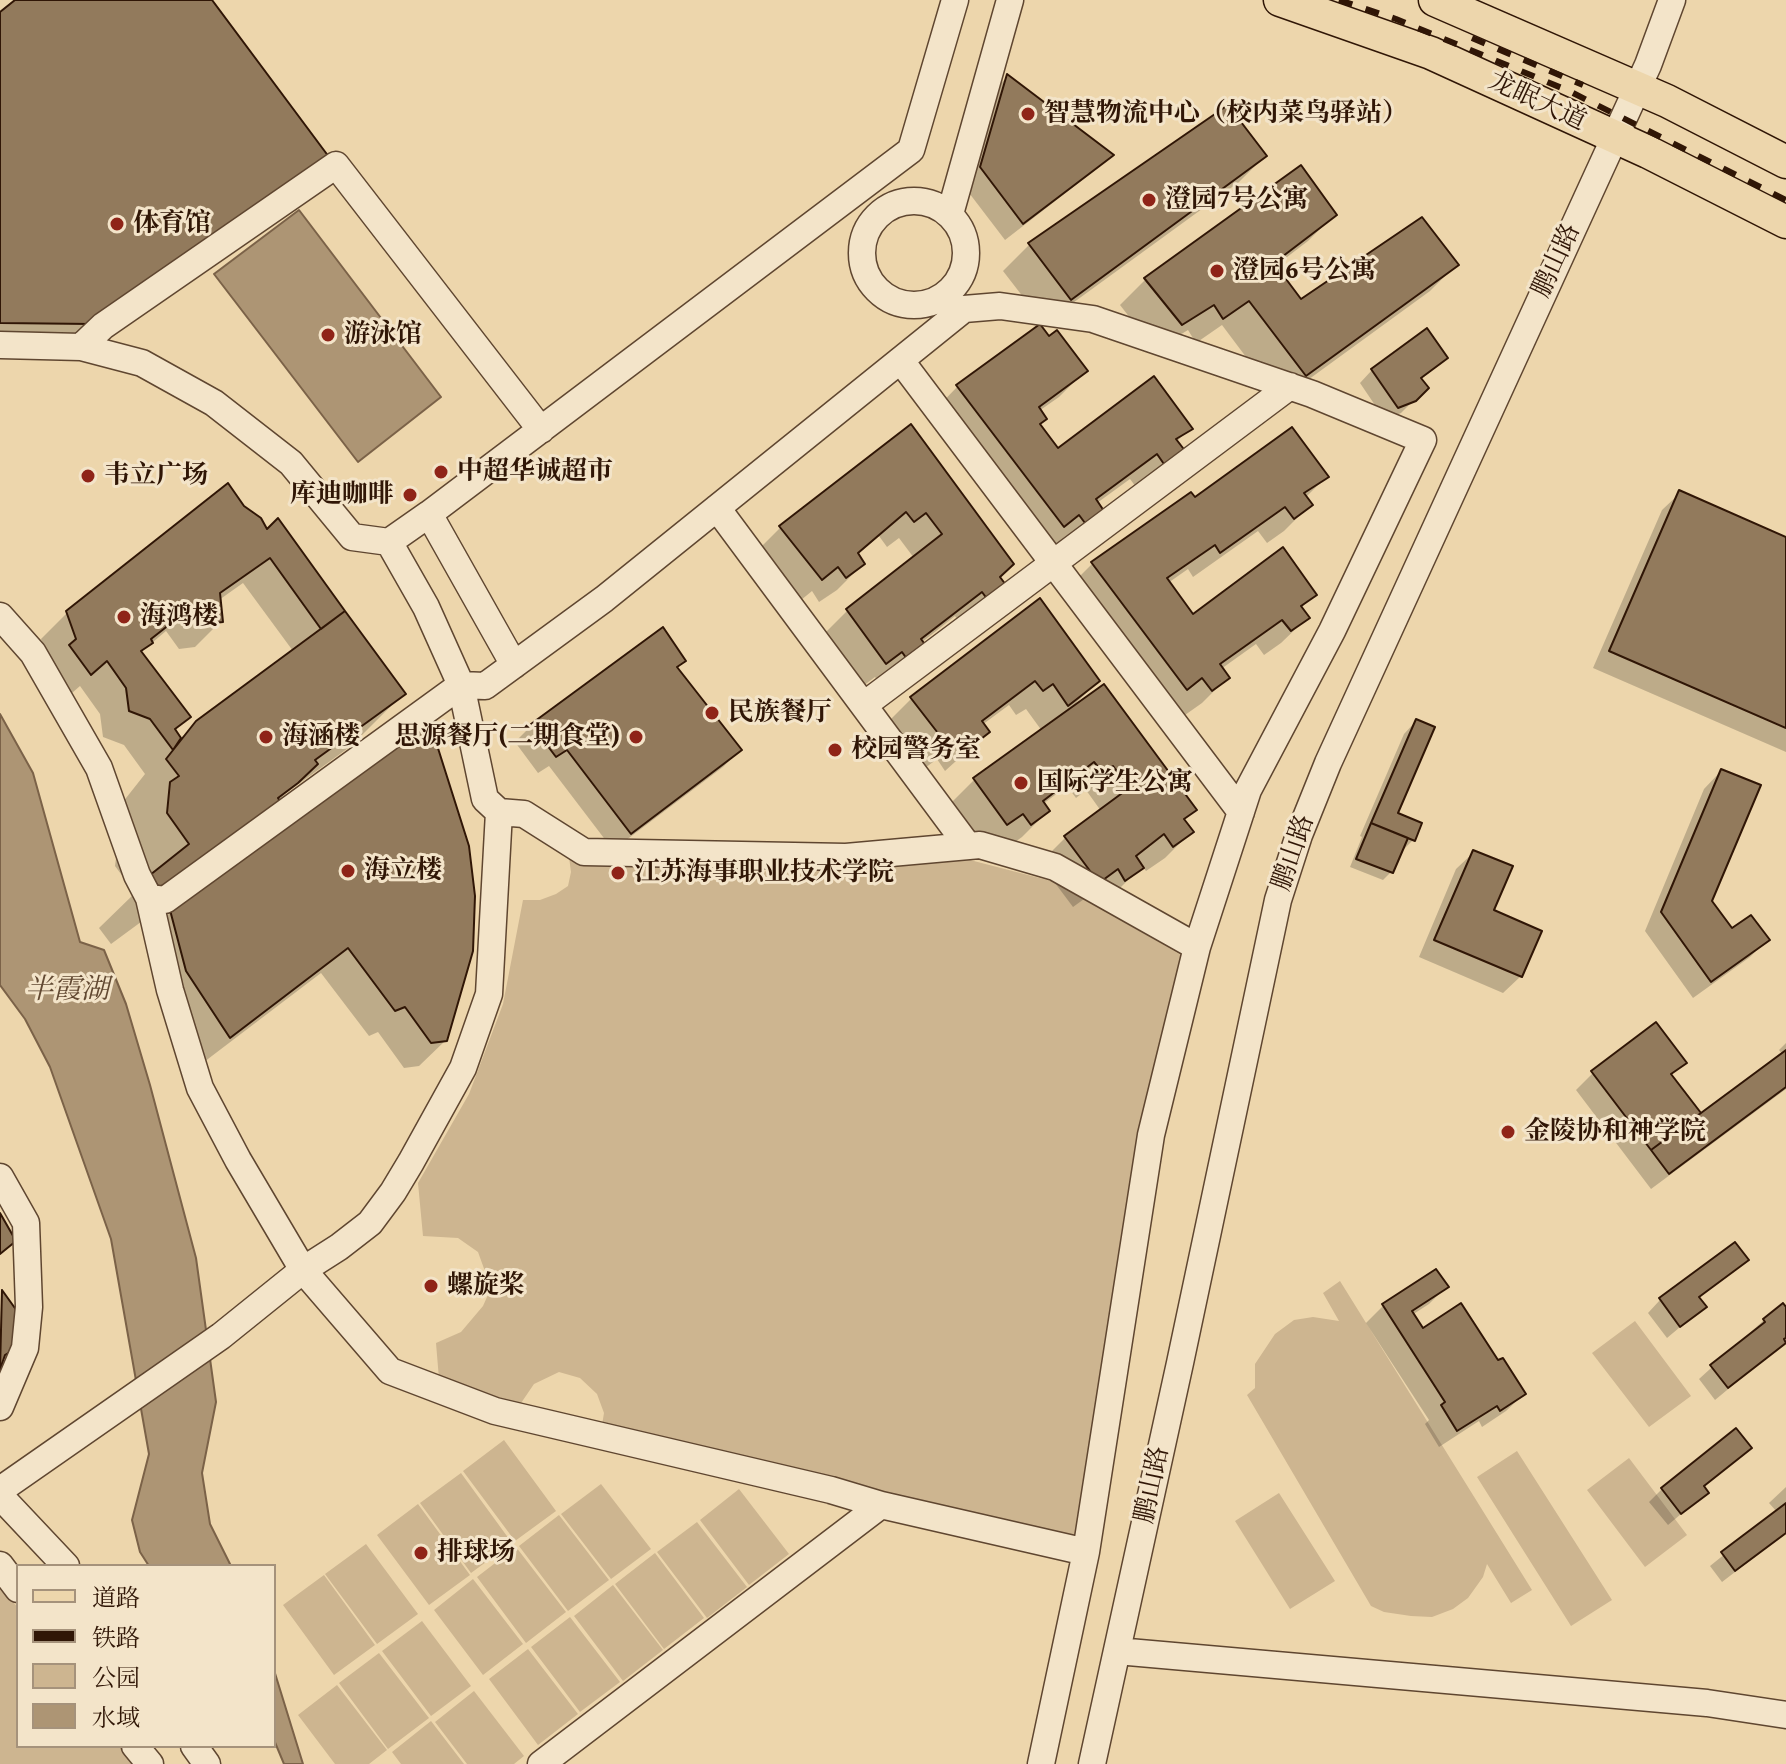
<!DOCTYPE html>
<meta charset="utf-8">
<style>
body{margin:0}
#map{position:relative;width:1786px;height:1764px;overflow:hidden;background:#edd6ac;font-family:"Gentium Book Plus","Noto Serif SC",serif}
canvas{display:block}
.legend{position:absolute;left:16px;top:1564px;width:260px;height:184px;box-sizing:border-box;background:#f3e4c9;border:2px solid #a5927b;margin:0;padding:10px 14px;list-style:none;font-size:24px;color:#301606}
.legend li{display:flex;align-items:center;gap:16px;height:40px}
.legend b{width:40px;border:2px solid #a5927b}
</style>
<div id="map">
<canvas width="1786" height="1764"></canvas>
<ul class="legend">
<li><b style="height:10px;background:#edd6ac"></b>道路</li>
<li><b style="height:10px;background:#301606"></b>铁路</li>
<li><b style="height:22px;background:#cdb590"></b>公园</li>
<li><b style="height:22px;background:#ad9574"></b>水域</li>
</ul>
</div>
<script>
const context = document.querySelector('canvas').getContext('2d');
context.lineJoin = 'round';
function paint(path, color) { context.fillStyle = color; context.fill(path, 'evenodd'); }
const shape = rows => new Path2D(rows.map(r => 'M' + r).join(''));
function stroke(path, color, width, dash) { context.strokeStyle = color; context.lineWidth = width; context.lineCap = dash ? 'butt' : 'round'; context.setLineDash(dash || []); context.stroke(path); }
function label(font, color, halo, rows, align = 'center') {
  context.font = font + ' "Gentium Book Plus","Noto Serif SC",serif'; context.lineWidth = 6; context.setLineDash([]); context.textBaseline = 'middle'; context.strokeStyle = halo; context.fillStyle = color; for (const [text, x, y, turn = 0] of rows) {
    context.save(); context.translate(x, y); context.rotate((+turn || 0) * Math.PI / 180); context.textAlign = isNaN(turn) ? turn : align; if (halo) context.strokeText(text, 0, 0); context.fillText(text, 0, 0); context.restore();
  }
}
const green = shape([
 [569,857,716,874,970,860,1055,882,1181,955,1146,1119,1077,1541,602,1425,604,1413,597,1394,580,1378,559,1372,534,1384,519,1406,439,1379,436,1343,461,1332,483,1306,491,1288,478,1252,458,1238,423,1236,418,1183,469,1094,503,1004,523,900,540,900,556,894,568,886,571,872],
 [1340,1281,1532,1590,1511,1603,1487,1564,1483,1577,1468,1598,1453,1609,1432,1617,1411,1616,1384,1612,1371,1606,1247,1395,1255,1388,1255,1364,1275,1334,1294,1320,1313,1317,1339,1321,1323,1293],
 [1635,1321,1691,1396,1649,1427,1592,1353],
 [504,1440,556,1511,515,1541,463,1471],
 [1517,1451,1612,1600,1571,1626,1477,1477],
 [1629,1458,1687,1535,1645,1567,1587,1490],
 [461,1473,512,1543,471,1573,420,1503],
 [601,1484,651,1549,611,1579,561,1514],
 [739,1489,789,1554,749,1585,700,1520],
 [1279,1493,1335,1581,1290,1609,1235,1521],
 [418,1504,470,1575,429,1605,377,1535],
 [559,1515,609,1580,568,1611,519,1546],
 [697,1522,747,1587,707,1618,657,1552],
 [366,1544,418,1614,377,1644,325,1574],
 [516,1547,566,1612,526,1643,477,1577],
 [655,1553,704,1618,664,1649,615,1584],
 [324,1575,375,1645,334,1675,283,1605],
 [473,1579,523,1644,483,1675,434,1610],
 [0,1585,18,1608,18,1746,124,1746,138,1764,0,1764],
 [613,1585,663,1650,623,1681,574,1616],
 [570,1617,620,1682,580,1712,531,1647],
 [422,1621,471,1686,431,1716,382,1651],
 [528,1649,578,1714,538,1745,489,1679],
 [379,1653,429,1718,388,1749,339,1683],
 [337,1685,387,1750,369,1764,335,1764,298,1715],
 [474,1691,524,1756,514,1764,467,1764,435,1722],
 [431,1721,464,1764,401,1764,392,1752]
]);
const water = shape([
 [299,210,441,397,358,462,214,274,299,210],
 [0,714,33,773,80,942,104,950,126,1004,150,1085,196,1258,216,1402,202,1473,210,1524,231,1566,149,1566,140,1552,132,1520,149,1454,111,1239,50,1067,25,1019,0,985,0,714],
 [274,1670,303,1764,284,1764,274,1740,274,1670]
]);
const shadow = shape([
 [18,0,210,0,327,156,73,340,0,340,0,15],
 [1007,77,1111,155,1094,171,1005,240,963,185,991,94],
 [1265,156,1239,182,1044,324,1003,271,1029,245],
 [1334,215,1308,241,1274,267,1301,302,1456,265,1430,291,1279,401,1222,325,1196,343,1188,330,1155,350,1120,305,1146,279],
 [1446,358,1420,380,1426,388,1401,413,1385,420,1360,383,1372,370],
 [1085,371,1059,397,1039,411,1039,425,1057,451,1190,429,1176,442,1184,452,1139,491,1130,479,1097,503,1104,514,1061,552,1052,540,1038,552,932,413,957,387],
 [910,427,1006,589,963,628,955,616,921,643,884,689,875,677,859,689,822,636,848,610,914,558,899,538,887,547,879,536,857,555,863,564,837,590,819,602,812,591,795,605,755,553,781,527],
 [1326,477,1305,498,1310,505,1284,531,1267,543,1258,531,1193,577,1188,569,1168,583,1193,617,1315,595,1300,609,1307,618,1281,643,1264,655,1256,644,1221,669,1228,677,1202,703,1185,715,1175,702,1160,714,1066,590,1092,564,1191,494,1194,500],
 [1680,493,1786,539,1786,752,1593,668,1662,510],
 [243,508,267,532,403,694,351,746,285,794,228,858,111,944,99,928,135,893,115,866,119,836,115,812,145,774,124,745,103,737,100,714,80,686,65,699,41,639,67,613],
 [243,583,293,651,197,722,180,739,174,731,188,717,140,653,166,631,179,649,195,647,221,621,219,600],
 [1039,601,1098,681,1073,706,1195,809,1183,821,1191,832,1165,858,1146,871,1142,866,1115,893,1091,894,1073,907,1040,863,1066,837,1101,811,1086,790,1076,798,1067,786,1043,804,1048,811,1022,837,1004,850,981,849,948,806,974,780,1042,731,1026,709,1016,715,1009,705,982,725,988,732,945,771,937,759,921,771,885,725,911,699],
 [684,660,675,669,740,750,723,767,613,850,549,766,538,773,515,742,532,725],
 [1416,721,1395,814,1420,824,1413,840,1400,853,1391,872,1383,880,1350,867,1362,837,1360,836,1404,734],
 [429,726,446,1040,419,1066,404,1068,378,1032,369,1036,321,973,204,1062,145,938,171,912],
 [1721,771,1710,901,1732,931,1767,940,1750,957,1693,998,1645,931,1704,789],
 [1474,852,1491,912,1521,976,1503,993,1419,957,1456,869],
 [1786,1043,1786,1089,1651,1189,1576,1090,1593,1073,1684,1062,1670,1076,1700,1116,1783,1055,1779,1050],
 [1734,1244,1746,1260,1698,1299,1704,1307,1667,1338,1648,1313,1660,1300],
 [1446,1287,1429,1304,1412,1315,1422,1330,1498,1363,1524,1394,1506,1411,1482,1427,1479,1421,1439,1447,1425,1424,1429,1420,1366,1323,1383,1306],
 [1,1293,15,1312,16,1347,0,1363],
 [1786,1310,1784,1343,1715,1400,1699,1379,1764,1320],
 [1749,1448,1702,1488,1706,1493,1668,1525,1649,1502,1662,1489],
 [1786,1487,1786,1533,1722,1582,1710,1566,1777,1512,1769,1503]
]);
const building = shape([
 [15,0,212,0,329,157,92,324,0,323,0,12,15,0],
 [1007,74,1114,155,1023,224,980,167,1007,74],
 [1228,105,1267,156,1071,300,1028,243,1228,105],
 [1301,165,1337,215,1274,263,1301,299,1422,217,1459,265,1306,376,1249,301,1223,319,1214,305,1182,325,1144,278,1301,165],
 [1040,324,1049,336,1057,330,1088,371,1039,407,1047,419,1040,424,1058,448,1154,376,1193,429,1176,439,1186,452,1166,467,1157,454,1096,499,1106,514,1088,527,1079,515,1064,527,956,385,1040,324],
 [1427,328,1448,358,1421,378,1429,388,1416,401,1398,408,1371,369,1427,328],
 [911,424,1014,564,1000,577,1009,589,990,603,982,592,921,639,930,651,911,665,902,652,886,664,846,609,942,534,926,513,914,522,906,512,858,553,865,564,846,578,838,567,822,580,779,526,911,424],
 [1292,427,1329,477,1304,493,1313,505,1294,519,1285,507,1220,553,1215,545,1167,578,1193,614,1283,547,1317,595,1301,606,1310,618,1291,631,1282,620,1220,664,1230,678,1212,691,1202,678,1187,690,1091,562,1191,492,1195,497,1292,427],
 [228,483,244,506,261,518,267,529,278,518,345,611,321,629,270,558,220,593,223,622,205,624,193,606,151,639,153,643,141,651,191,717,175,729,181,738,173,750,150,719,129,711,126,688,107,661,91,675,69,645,76,639,66,611,228,483],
 [1679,490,1786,537,1786,728,1609,651,1679,490],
 [1040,598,1100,681,1068,706,1053,684,1043,691,1035,681,982,721,990,732,972,746,963,735,948,746,910,697,1040,598],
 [345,611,406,694,315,760,318,764,298,783,278,798,283,806,164,894,150,875,189,844,167,813,170,782,179,776,166,759,196,721,345,611],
 [663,627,686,661,677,667,742,750,631,834,567,750,556,757,531,724,663,627],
 [1104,684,1197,810,1184,819,1194,832,1173,847,1164,834,1136,856,1144,868,1125,881,1118,869,1099,883,1064,836,1129,788,1113,766,1103,773,1094,762,1043,801,1050,811,1031,825,1023,814,1007,825,973,778,1104,684],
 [1416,719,1435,727,1398,813,1422,823,1415,841,1371,823,1416,719],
 [430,723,469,846,475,896,473,951,447,1041,431,1043,405,1007,395,1011,348,948,230,1038,186,971,170,910,430,723],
 [1721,769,1761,785,1712,901,1732,928,1751,915,1770,940,1711,982,1661,912,1721,769],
 [1371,823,1408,838,1393,873,1356,859,1371,823],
 [1473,850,1513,866,1494,910,1542,931,1522,977,1434,940,1473,850],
 [1656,1022,1687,1063,1671,1074,1701,1113,1651,1150,1591,1071,1656,1022],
 [1786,1050,1786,1087,1669,1174,1651,1150,1786,1050],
 [0,1213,16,1241,0,1254,0,1213],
 [1735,1242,1749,1260,1699,1297,1707,1307,1680,1327,1659,1298,1735,1242],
 [1436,1269,1449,1287,1412,1311,1423,1328,1461,1303,1498,1360,1503,1358,1526,1394,1500,1411,1497,1406,1457,1431,1441,1405,1445,1402,1382,1304,1436,1269],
 [2,1290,17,1311,18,1347,5,1355,0,1370,2,1290],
 [1783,1303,1786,1307,1786,1338,1784,1339,1786,1343,1728,1388,1710,1365,1765,1322,1763,1319,1783,1303],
 [1736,1428,1752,1448,1704,1486,1709,1493,1681,1514,1661,1488,1736,1428],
 [1786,1503,1786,1533,1735,1571,1721,1552,1786,1503]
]);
const minor = shape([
 '862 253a52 52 0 1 1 104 0a52 52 0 1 1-104 0Z',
 [950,214,1010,0],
 [0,345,81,347,142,363,214,403,291,463,352,537,389,542,426,607,461,685,165,900,149,898],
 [81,347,103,326,336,165,541,430],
 [901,361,1241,812],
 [717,508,968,846],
 [429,514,514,665],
 [389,542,429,514,911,150,955,0],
 [0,616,33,653,99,768,137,875,149,898,170,990,200,1088,238,1160,303,1270,390,1371,495,1411,831,1490,881,1505],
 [864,705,1290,386],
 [499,812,524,814,584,852,846,857,980,845,1055,867,1197,947],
 [0,1177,26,1223,29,1307,25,1348,0,1407],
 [0,1490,221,1336,303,1270,339,1247,370,1223,393,1192,411,1162,463,1068,489,994,499,812,485,799,461,685,485,686,604,599,964,309,1000,306,1093,319,1312,394,1423,440,1332,631,1248,790,1197,947,1151,1135,1086,1552],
 [0,1496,66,1566],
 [0,1565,18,1589],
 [1117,1651,1707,1703,1786,1715],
 [135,1746,150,1764],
 [194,1746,207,1764],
 [541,1764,881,1505,1086,1552,1041,1764],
 [1092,1764,1180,1363,1278,900,1299,835,1328,763,1648,65,1672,0]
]);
const major = shape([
 [1280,0,1431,53,1648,152,1786,222],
 [1435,0,1667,101,1786,162]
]);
const rail = shape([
 [1339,0,1396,19,1569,91,1786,200],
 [1472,38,1583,85]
]);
const markers = [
 [1028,114,8,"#8f2418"],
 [1149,200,8,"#8f2418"],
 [117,224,8,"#8f2418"],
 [1217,271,8,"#8f2418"],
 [328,335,8,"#8f2418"],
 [441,472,8,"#8f2418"],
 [88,476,8,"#8f2418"],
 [410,495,8,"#8f2418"],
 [124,617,8,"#8f2418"],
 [712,713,8,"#8f2418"],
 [266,737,8,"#8f2418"],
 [636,737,8,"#8f2418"],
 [835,750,8,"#8f2418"],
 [1021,783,8,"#8f2418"],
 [348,871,8,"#8f2418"],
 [618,873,8,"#8f2418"],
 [1508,1132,8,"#8f2418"],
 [431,1286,8,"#8f2418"],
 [421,1553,8,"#8f2418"]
];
const streetNames = [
 ["龙眠大道",1537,102,25],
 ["鹏山路",1557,261,-65],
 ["鹏山路",1294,853,-71],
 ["鹏山路",1153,1485,-78]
];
const poiNames = [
 ["智慧物流中心（校内菜鸟驿站）",1044,114],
 ["澄园7号公寓",1165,200],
 ["体育馆",133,224],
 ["澄园6号公寓",1233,271],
 ["游泳馆",344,335],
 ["中超华诚超市",457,472],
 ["韦立广场",104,476],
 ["库迪咖啡",394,495,"right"],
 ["海鸿楼",140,617],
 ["民族餐厅",728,713],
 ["海涵楼",282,737],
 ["思源餐厅(二期食堂)",620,737,"right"],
 ["校园警务室",851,750],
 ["国际学生公寓",1037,783],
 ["海立楼",364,871],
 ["江苏海事职业技术学院",634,873],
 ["金陵协和神学院",1524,1132],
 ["螺旋桨",447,1286],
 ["排球场",437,1553]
];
const waterNames = [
 ["半霞湖",67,991]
];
paint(green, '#cdb590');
paint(water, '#ad9574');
stroke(water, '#7b6248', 2);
paint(shadow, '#0003');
paint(building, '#927a5c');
stroke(building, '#301606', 2);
stroke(minor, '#5f4630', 29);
stroke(major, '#301606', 35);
stroke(minor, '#f3e4c9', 26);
stroke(major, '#edd6ac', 32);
stroke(rail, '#301606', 6, [14, 14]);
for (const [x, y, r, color] of markers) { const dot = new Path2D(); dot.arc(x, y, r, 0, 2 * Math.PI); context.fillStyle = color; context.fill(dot); stroke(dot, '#f3e4c9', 3); }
label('26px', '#301606', '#f3e4c9', streetNames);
label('bold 26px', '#301606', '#f3e4c9', poiNames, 'left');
label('italic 28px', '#624932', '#f3e4c9', waterNames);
</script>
